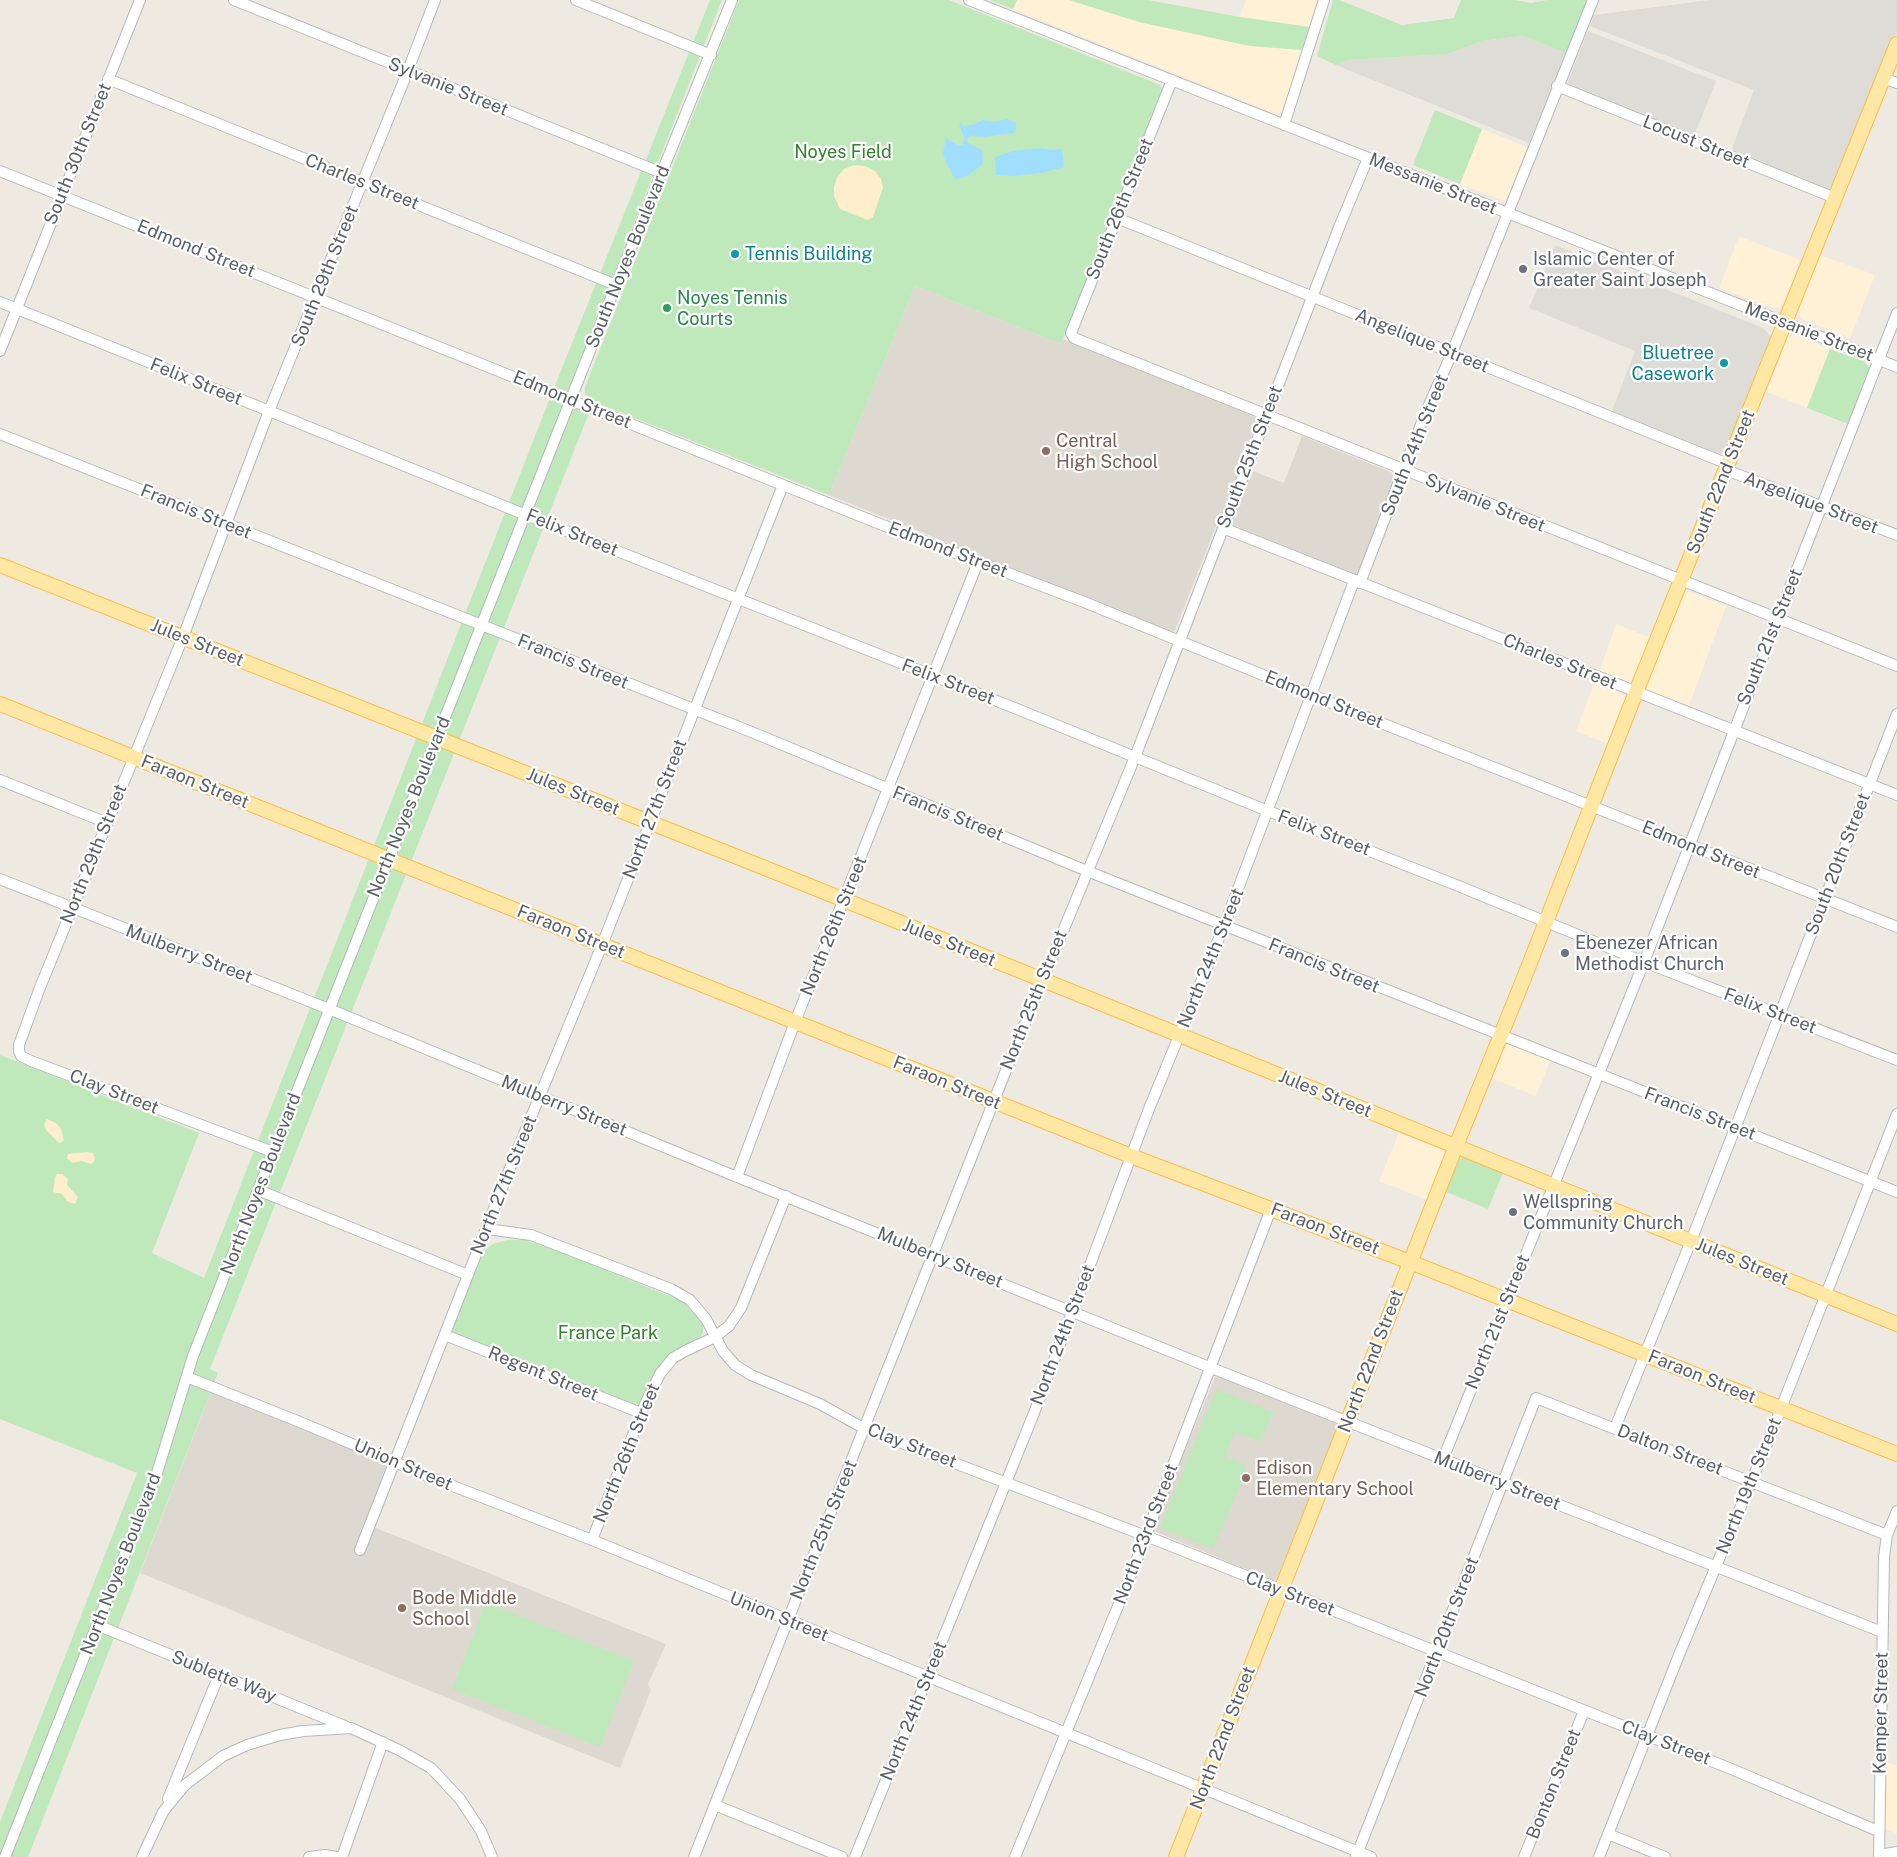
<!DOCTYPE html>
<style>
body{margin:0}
canvas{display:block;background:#eeeae1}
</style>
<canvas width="1897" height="1857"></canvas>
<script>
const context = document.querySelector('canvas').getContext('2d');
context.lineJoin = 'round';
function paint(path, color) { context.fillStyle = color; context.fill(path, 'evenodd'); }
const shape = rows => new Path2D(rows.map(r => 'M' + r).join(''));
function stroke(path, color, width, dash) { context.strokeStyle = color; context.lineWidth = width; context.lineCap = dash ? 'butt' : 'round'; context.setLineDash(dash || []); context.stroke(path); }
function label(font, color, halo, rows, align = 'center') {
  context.font = font + ' "Public Sans",sans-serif'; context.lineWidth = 4.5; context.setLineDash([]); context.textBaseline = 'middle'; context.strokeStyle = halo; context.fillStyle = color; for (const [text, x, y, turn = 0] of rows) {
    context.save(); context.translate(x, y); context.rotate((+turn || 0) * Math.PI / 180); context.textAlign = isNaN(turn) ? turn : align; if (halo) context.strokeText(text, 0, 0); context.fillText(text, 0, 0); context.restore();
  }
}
const commercial = shape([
 [1017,0,1069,0,1139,22,1250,46,1303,50,1283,109,1280,113,1276,114,1013,9],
 [1246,0,1317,0,1309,27,1240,17],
 [1482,129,1527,147,1507,198,1504,201,1460,184],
 [1739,236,1800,260,1783,304,1780,307,1774,308,1767,306,1719,288],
 [1820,255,1875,275,1850,338,1804,320,1800,317,1799,305],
 [1794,335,1830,349,1807,408,1767,392,1788,337],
 [1688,591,1726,606,1688,708,1646,690,1646,686,1681,597,1684,592],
 [1616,624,1651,638,1635,682,1631,685,1599,673],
 [1594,683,1627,697,1610,745,1576,731],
 [1509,1043,1551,1059,1536,1096,1491,1078,1503,1047],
 [1399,1133,1440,1149,1444,1153,1445,1157,1428,1200,1379,1181],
 [1885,1761,1897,1766,1897,1834,1883,1827]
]);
const industrial = shape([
 [1710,0,1897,0,1897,31,1834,186,1829,190,1731,151,1754,90,1590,26,1594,15],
 [1588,31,1716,81,1694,136,1567,84],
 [1523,36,1566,53,1529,143,1338,66,1347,60,1448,54,1482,41],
 [1555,245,1763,328,1768,333,1771,337,1769,344,1726,452,1719,454,1612,411,1635,351,1529,308]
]);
const education = shape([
 [915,286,1061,344,1063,339,1252,415,1257,419,1257,422,1240,466,1284,483,1302,436,1395,474,1396,478,1358,574,1353,575,1218,521,1175,630,1172,632,1169,632,829,495],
 [1216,1375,1337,1424,1340,1426,1278,1580,1272,1580,1154,1531,1153,1528],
 [212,1389,385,1462,387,1469,366,1524,666,1644,648,1684,651,1690,620,1768,140,1573]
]);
const green = shape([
 [710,0,722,0,563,403,589,413,210,1369,218,1373,28,1857,0,1857,0,1822,137,1473,0,1419,0,1055,199,1133,152,1253,204,1278,550,398],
 [739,0,949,0,1160,85,1162,89,1061,344,915,286,829,495,594,402,588,399,585,394,585,387],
 [990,0,1017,0,1013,9],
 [1069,0,1148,0,1240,17,1309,27,1303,50,1250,46,1139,22],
 [1333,0,1339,0,1402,25,1454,18,1461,0,1515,0,1531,3,1547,0,1587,0,1566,53,1523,36,1482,41,1448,54,1347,60,1338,66,1317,56],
 [1435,110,1482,129,1460,184,1413,165],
 [1830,349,1865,362,1870,368,1848,424,1807,408],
 [1463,1157,1503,1173,1488,1209,1446,1192,1459,1160],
 [507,1240,525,1240,553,1249,682,1301,700,1320,703,1326,703,1333,699,1340,670,1355,664,1361,657,1371,642,1403,631,1405,457,1334,453,1332,454,1326,483,1252,493,1244],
 [1216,1389,1273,1412,1261,1442,1235,1432,1225,1456,1246,1465,1244,1470,1246,1472,1213,1549,1160,1528],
 [486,1603,634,1661,600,1747,452,1689]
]);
const sand = shape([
 [854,165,865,166,875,171,881,179,883,188,873,217,868,220,840,209,834,196,834,187,837,177,844,169],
 [47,1119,56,1123,61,1129,64,1140,62,1142,59,1143,46,1130,44,1124],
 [86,1152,93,1153,95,1159,93,1163,91,1164,81,1161,72,1163,67,1158,68,1154],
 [57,1174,62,1174,68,1179,67,1185,78,1197,75,1204,67,1201,62,1194,53,1192,55,1178]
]);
const water = shape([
 [1007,119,1016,123,1016,129,1013,133,985,137,970,136,967,138,968,143,982,150,983,164,967,176,955,180,945,160,943,153,946,138,958,145,962,145,965,139,959,125,961,123,963,126,975,124,983,120,994,122],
 [1040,148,1053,150,1062,149,1064,167,1041,173,1013,176,996,175,995,157,1012,151]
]);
const minor = shape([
 [234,0,662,173],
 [576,0,711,55],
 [969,0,1897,367],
 [1883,78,1897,83],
 [108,79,616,285],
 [1172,80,1071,333,1074,338,1897,666],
 [1557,86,1835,198],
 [1284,125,1324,0],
 [0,171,890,528,1084,602,1361,715,1897,927],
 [1117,218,1728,464],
 [0,302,526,515,1017,709,1268,811,1456,885,1644,962,1897,1060],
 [0,351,140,0],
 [0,434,754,733,1087,871,1897,1192],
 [1726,470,1897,535],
 [1223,528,1897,795],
 [1360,583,1425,414,1452,353,1593,0],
 [0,780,107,823],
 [0,879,329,1009,737,1177,1209,1367,1882,1632],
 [273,1152,31,1061,21,1056,19,1051,19,1045,39,990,183,637,269,411,405,78,435,0],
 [737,1177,795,1022,978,562],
 [258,1190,468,1275],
 [487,1229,531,1235,671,1289,690,1300,706,1319,723,1351,735,1365,751,1375,820,1404,865,1429,1146,1536,1729,1768,1878,1831],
 [445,1335,641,1413],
 [187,1377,300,1422,435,1479,592,1540,1371,1857],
 [1615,1428,1691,1241,1897,714],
 [1443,1459,1644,962,1897,313],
 [592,1540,645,1404,660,1374,673,1358,685,1351,715,1337,729,1326,741,1308,786,1196],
 [360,1550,510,1168,602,945,783,485],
 [97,1625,347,1727],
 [168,1799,219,1675],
 [715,1805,842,1857],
 [1608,1834,1665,1857],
 [1879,1855,1897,1852],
 [5,1857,157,1473,193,1356,273,1152,616,285,732,0],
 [142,1857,163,1812,174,1798,185,1785,223,1756,247,1745,280,1735,303,1731,351,1728,399,1750,431,1768,460,1799,481,1831,492,1857],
 [309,1857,325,1855,337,1857],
 [342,1857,383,1742],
 [694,1857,1018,1040,1135,757,1340,225,1368,158],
 [855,1857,1034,1413,1149,1109,1224,926,1354,581],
 [1015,1857,1132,1572,1271,1209],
 [1356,1857,1536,1398,1887,1535],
 [1524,1857,1584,1711],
 [1599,1857,1679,1655,1767,1444,1897,1114],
 [1879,1857,1884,1557,1887,1535,1897,1511]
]);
const major = shape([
 [0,565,755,864,1897,1324],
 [0,704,993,1101,1131,1156,1410,1262,1897,1454],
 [1176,1857,1456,1146,1524,978,1636,692,1897,44]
]);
const markers = [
 [735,254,5,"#0f9aa8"],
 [1523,269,5,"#6b7280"],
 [667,308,5,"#2e9e5b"],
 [1724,363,5,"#0f9aa8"],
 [1046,451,5,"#8d6e63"],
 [1565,953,5,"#6b7280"],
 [1513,1212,5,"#6b7280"],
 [1246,1478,5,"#8d6e63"],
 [402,1608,5,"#8d6e63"]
];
const streetNames = [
 ["Sylvanie Street",448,87,22],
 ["Locust Street",1696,142,22],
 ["South 30th Street",78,154,-68],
 ["Charles Street",362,182,22],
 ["Messanie Street",1433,184,22],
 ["South 26th Street",1120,209,-68],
 ["Edmond Street",196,249,22],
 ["South Noyes Boulevard",628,257,-68],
 ["South 29th Street",325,276,-68],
 ["Messanie Street",1809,332,21],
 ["Angelique Street",1422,341,22],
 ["Felix Street",196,382,22],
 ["Edmond Street",572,400,22],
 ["South 24th Street",1415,445,-68],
 ["South 25th Street",1250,457,-69],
 ["South 22nd Street",1721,482,-68],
 ["Sylvanie Street",1485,503,22],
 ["Angelique Street",1811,503,21],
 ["Francis Street",196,512,22],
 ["Felix Street",572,533,22],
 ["Edmond Street",948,550,21],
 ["South 21st Street",1770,637,-68],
 ["Jules Street",197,643,22],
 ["Francis Street",573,662,22],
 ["Charles Street",1560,662,22],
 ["Felix Street",948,682,21],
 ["Edmond Street",1324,700,22],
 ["Faraon Street",195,782,22],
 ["Jules Street",573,792,22],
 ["North Noyes Boulevard",409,807,-68],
 ["North 27th Street",655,809,-69],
 ["Francis Street",948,814,22],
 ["Felix Street",1324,833,21],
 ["Edmond Street",1701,850,22],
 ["North 29th Street",94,854,-68],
 ["South 20th Street",1838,864,-69],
 ["North 26th Street",834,926,-68],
 ["Faraon Street",571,932,22],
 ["Jules Street",949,943,22],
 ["Mulberry Street",189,954,21],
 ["North 24th Street",1211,958,-68],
 ["Francis Street",1324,966,22],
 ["North 25th Street",1034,1000,-68],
 ["Felix Street",1770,1011,21],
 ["Faraon Street",947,1083,22],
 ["Clay Street",114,1092,21],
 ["Jules Street",1325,1094,22],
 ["Mulberry Street",564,1106,22],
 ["Francis Street",1700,1114,21],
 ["North Noyes Boulevard",261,1184,-69],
 ["North 27th Street",504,1185,-68],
 ["Faraon Street",1325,1229,21],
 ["Mulberry Street",940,1258,22],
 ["Jules Street",1742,1262,22],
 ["North 21st Street",1498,1322,-68],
 ["North 24th Street",1063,1335,-69],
 ["North 22nd Street",1371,1361,-69],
 ["Regent Street",543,1374,22],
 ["Faraon Street",1702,1377,22],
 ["Clay Street",912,1446,21],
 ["Dalton Street",1670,1450,21],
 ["North 26th Street",627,1453,-68],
 ["Union Street",403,1465,23],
 ["Mulberry Street",1497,1481,21],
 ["North 19th Street",1749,1486,-68],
 ["North 25th Street",824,1530,-68],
 ["North 23rd Street",1146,1534,-69],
 ["North Noyes Boulevard",121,1564,-69],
 ["Clay Street",1290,1594,21],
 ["Union Street",779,1617,22],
 ["North 20th Street",1447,1627,-69],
 ["Sublette Way",224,1677,22],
 ["North 24th Street",914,1711,-68],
 ["Kemper Street",1881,1713,-89],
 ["North 22nd Street",1223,1738,-69],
 ["Clay Street",1666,1743,21],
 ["Bonton Street",1554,1784,-68]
];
const parkNames = [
 ["Noyes Field",843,152],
 ["France Park",608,1333]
];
const cultureNames = [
 ["Tennis Building",745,254],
 ["Bluetree",1714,353,"right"],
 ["Casework",1714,374,"right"]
];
const worshipNames = [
 ["Islamic Center of",1533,259],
 ["Greater Saint Joseph",1533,280],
 ["Ebenezer African",1575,943],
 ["Methodist Church",1575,964],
 ["Wellspring",1523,1202],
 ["Community Church",1523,1223]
];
const leisureNames = [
 ["Noyes Tennis",677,298],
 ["Courts",677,319]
];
const educationNames = [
 ["Central",1056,441],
 ["High School",1056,462],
 ["Edison",1256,1468],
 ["Elementary School",1256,1489],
 ["Bode Middle",412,1598],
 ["School",412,1619]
];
paint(commercial, '#fff1d5');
paint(industrial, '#dedcd6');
paint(education, '#ded9d0');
paint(green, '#bfe9ba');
paint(sand, '#feeecc');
paint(water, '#a0deff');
stroke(minor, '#b4b8bd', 12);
stroke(major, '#ffbb49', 16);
stroke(minor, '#fff', 10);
stroke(major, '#ffe8a5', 14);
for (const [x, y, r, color] of markers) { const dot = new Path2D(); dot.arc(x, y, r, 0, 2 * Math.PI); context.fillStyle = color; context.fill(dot); stroke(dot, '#fff', 2); }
label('18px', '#595f64', '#fff', streetNames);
label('18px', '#2f822b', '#fff', parkNames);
label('18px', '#0d838f', '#fff', cultureNames, 'left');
label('18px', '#5b616d', '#fff', worshipNames, 'left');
label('18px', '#27864d', '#fff', leisureNames, 'left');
label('18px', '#785e54', '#fff', educationNames, 'left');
</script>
